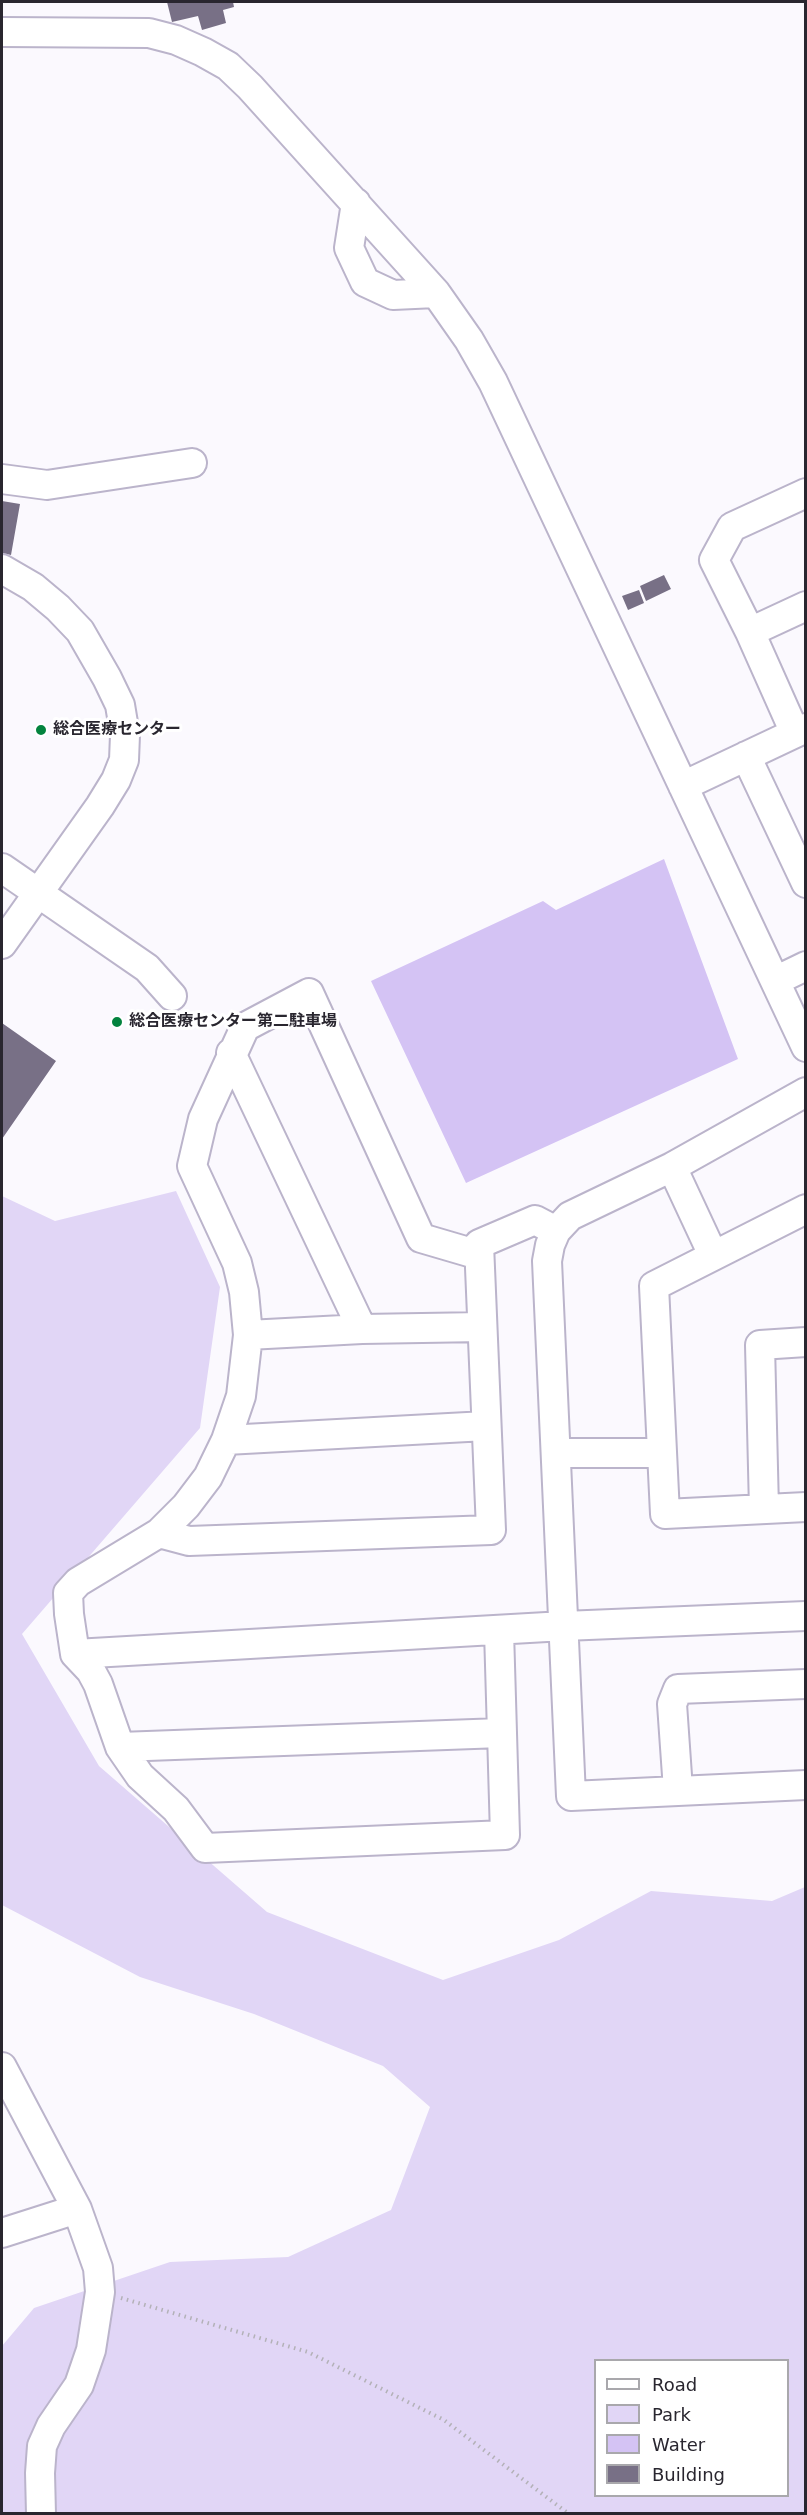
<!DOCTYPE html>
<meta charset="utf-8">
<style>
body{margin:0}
#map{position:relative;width:807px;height:2515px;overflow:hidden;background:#fbf9fe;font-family:"DejaVu Sans",sans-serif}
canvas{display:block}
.frame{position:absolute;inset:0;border:3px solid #29262f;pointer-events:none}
.legend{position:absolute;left:594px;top:2359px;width:195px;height:138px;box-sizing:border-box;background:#fff;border:2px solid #a9a8ac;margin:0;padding:8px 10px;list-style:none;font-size:18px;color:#29262f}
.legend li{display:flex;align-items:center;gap:12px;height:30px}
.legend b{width:30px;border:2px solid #a9a8ac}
</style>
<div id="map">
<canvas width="807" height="2515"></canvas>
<div class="frame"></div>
<ul class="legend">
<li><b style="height:8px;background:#fff"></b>Road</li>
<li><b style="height:16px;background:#e1d6f6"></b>Park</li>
<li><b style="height:16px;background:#d4c3f4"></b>Water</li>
<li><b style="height:16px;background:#787086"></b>Building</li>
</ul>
</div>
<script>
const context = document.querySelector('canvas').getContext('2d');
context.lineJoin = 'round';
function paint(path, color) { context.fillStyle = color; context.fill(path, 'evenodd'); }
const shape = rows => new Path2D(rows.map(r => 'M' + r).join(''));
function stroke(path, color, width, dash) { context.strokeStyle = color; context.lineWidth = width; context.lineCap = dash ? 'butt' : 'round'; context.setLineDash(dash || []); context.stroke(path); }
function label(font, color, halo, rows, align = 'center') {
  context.font = font + ' "DejaVu Sans","Noto Sans JP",sans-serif'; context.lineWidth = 6; context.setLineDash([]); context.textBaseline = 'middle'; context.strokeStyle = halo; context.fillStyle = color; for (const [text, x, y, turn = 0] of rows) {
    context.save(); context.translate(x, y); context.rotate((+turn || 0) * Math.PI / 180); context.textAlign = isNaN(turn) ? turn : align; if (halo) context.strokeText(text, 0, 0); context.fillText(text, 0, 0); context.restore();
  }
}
const green = shape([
 [176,1191,220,1287,200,1428,22,1634,99,1766,267,1912,443,1980,559,1940,651,1891,772,1901,805,1887,805,2513,2,2514,2,2346,34,2308,170,2262,288,2257,391,2210,430,2107,383,2066,254,2014,140,1977,2,1905,2,1196,55,1221],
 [596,2360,788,2360,788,2496,596,2496]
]);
const water = shape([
 [664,859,738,1059,466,1183,371,981,543,901,556,910]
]);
const building = shape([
 [167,2,233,2,234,7,223,10,226,23,202,30,198,16,172,22],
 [2,501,20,504,11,555,2,553],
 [664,575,671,589,646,601,640,586],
 [639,590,644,603,628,610,622,596],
 [2,1023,56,1061,2,1139]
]);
const path = shape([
 [121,2298,308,2352,444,2420,569,2514]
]);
const minor = shape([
 [2,32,149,33,176,40,203,52,228,66,250,87,436,293,469,340,493,382,806,1047],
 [356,203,349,248,365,282,393,295,436,293],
 [2,479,47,485,192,463],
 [2,569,33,587,58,608,80,631,107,678,120,705,125,735,124,760,116,780,100,806,2,944],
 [750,632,806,606],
 [795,733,750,632,714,560,732,527,806,493],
 [746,756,806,883],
 [683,786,806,728],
 [2,868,147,968,172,996],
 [775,981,806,966],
 [231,1053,362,1329],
 [806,1092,672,1167,570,1216,556,1231,550,1245,547,1261,571,1796,806,1785],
 [672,1167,713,1255],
 [806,1209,654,1286,665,1514,806,1507],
 [479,1255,421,1238,309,993,245,1027,203,1119,192,1166,237,1263,244,1292,248,1335,241,1396,226,1440,208,1477,186,1506,159,1533,78,1582,68,1593,69,1614,75,1654,91,1671,98,1684,120,1747,140,1776,176,1809,205,1848,505,1835,499,1631],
 [248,1335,362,1329,482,1327],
 [226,1440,486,1426],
 [556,1453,661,1453],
 [764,1509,760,1345,806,1342],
 [159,1533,189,1541,491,1530,479,1244,535,1220,556,1231],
 [75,1654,564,1626,806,1616],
 [120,1747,501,1733],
 [678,1790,672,1704,678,1689,806,1684],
 [2,2067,77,2209,98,2268,100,2292,91,2350,79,2385,51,2426,42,2446,40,2473,41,2514],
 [2,2233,77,2209]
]);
const markers = [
 [41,730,6,"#03833e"],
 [117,1022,6,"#03833e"]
];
const poiNames = [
 ["総合医療センター",53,730],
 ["総合医療センター第二駐車場",129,1022]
];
paint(green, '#e1d6f6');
paint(water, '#d4c3f4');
paint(building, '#787086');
stroke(minor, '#bbb4cb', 32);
stroke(path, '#b3b1b7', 4, [1.5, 4.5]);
stroke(minor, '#fff', 28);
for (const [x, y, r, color] of markers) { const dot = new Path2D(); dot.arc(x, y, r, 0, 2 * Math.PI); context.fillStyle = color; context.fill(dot); stroke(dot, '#fff', 2); }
label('bold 16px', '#29262f', '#fff', poiNames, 'left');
</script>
